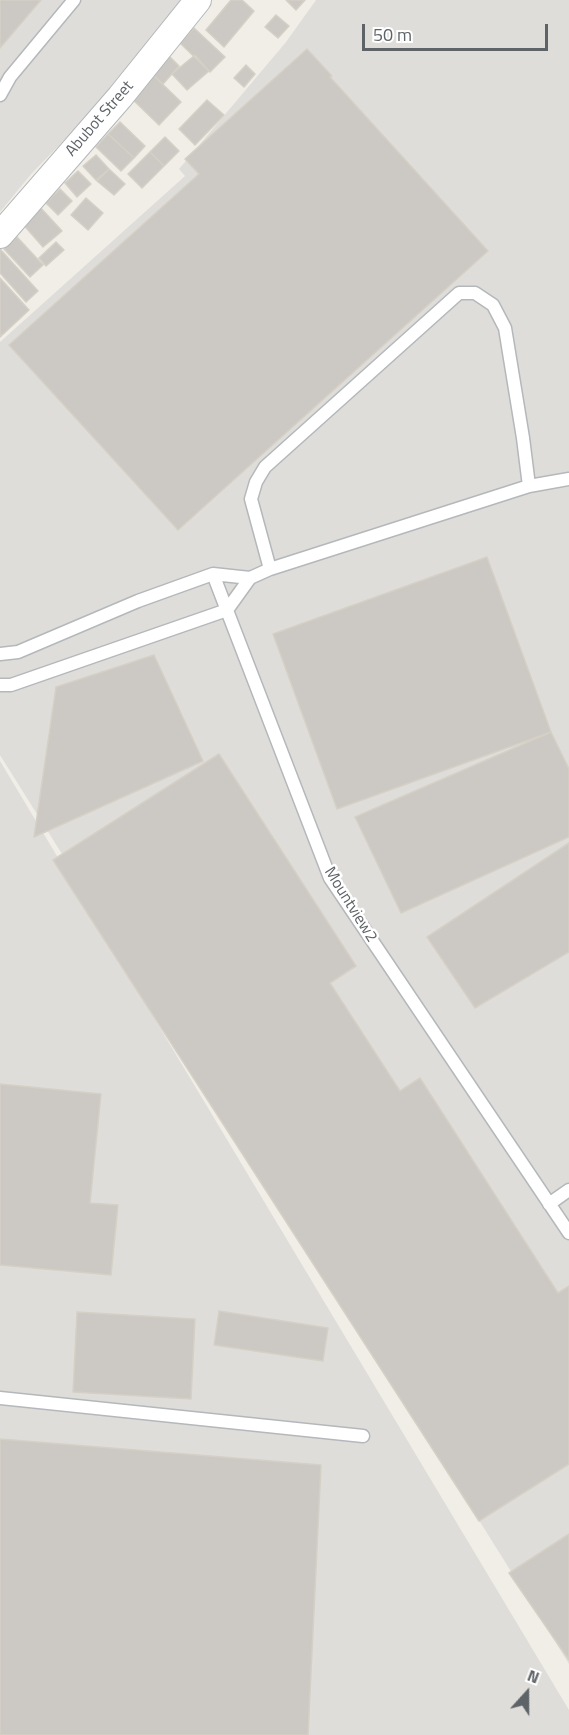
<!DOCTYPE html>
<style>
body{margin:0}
#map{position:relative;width:569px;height:1735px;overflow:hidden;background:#f0eee7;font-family:"Titillium Web",sans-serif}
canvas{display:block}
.north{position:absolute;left:497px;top:1663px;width:60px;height:60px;-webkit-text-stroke:4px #fff;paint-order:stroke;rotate:21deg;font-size:16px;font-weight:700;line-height:24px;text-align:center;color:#5e6367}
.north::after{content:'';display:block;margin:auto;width:21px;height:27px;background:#5e6367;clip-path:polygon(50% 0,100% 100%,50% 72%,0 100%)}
.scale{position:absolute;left:362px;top:24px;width:186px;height:27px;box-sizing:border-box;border:3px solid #5e6367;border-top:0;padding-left:8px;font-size:18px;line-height:21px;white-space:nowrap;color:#5e6367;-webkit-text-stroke:4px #fff;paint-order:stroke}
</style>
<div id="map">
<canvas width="569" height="1735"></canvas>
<div class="north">N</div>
<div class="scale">50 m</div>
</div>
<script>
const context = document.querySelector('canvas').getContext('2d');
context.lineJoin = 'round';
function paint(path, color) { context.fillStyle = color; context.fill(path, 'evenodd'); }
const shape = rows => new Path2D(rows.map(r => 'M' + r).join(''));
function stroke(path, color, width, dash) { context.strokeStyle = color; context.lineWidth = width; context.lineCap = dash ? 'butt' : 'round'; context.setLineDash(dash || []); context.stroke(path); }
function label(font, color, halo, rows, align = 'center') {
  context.font = font + ' "Titillium Web",sans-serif'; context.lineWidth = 5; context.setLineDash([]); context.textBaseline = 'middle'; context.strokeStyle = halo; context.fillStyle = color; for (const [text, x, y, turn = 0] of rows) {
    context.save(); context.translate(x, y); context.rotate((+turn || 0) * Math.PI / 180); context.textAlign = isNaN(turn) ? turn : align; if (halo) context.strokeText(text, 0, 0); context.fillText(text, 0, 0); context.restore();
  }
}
const industrial = shape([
 [0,0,185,0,77,127,32,173,0,212],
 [316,0,569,0,569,1664,0,755,0,342,185,176,179,169,286,42],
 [0,761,569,1710,569,1735,0,1735]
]);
const building = shape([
 [0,0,41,0,0,48,0,0],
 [231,0,242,0,254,11,224,47,206,30,231,0],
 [286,0,305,0,296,10,286,0],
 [276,15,289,26,278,38,265,27,276,15],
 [194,28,225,57,210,72,180,43,194,28],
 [307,49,332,76,330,77,488,251,178,530,9,345,199,174,185,159,307,49],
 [195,55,209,71,187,90,172,74,195,55],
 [169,56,179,66,163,84,152,74,169,56],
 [246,65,255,74,244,87,234,78,246,65],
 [152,74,181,102,159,125,129,96,152,74],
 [207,100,224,115,195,145,179,129,207,100],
 [120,122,145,146,134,158,108,134,120,122],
 [108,134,134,158,121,171,96,147,108,134],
 [165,137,179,151,164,166,150,152,165,137],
 [150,152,164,166,142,188,128,174,150,152],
 [96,155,109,169,96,180,83,166,96,155],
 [109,169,125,184,114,195,97,181,109,169],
 [78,171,91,184,77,197,65,183,78,171],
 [60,189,72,201,58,215,46,203,60,189],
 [86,198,103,213,88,230,71,215,86,198],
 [39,206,62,231,43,247,21,222,39,206],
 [17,237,43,265,30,277,4,249,17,237],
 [56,242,64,250,46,266,39,258,56,242],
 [0,249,38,291,26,302,0,273,0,249],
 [0,278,29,310,0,337,0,278],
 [487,557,551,732,337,809,273,634,487,557],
 [154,655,203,761,34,837,56,687,154,655],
 [551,732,569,769,569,837,401,913,355,817,551,732],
 [219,754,356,966,330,983,400,1091,420,1078,558,1293,569,1286,569,1464,479,1521,53,860,219,754],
 [569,843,569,952,475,1008,427,937,569,843],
 [0,1084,101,1094,90,1203,118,1205,111,1275,0,1265,0,1084],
 [219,1311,328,1328,323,1361,214,1345,219,1311],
 [77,1312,195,1319,191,1399,73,1392,77,1312],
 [0,1439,321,1465,308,1735,0,1735,0,1439],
 [569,1534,569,1660,509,1573,569,1534]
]);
const lane = shape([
 [0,95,10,77,74,0],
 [270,569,251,499,256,482,265,467,459,293,475,293,493,305,505,328,523,438,529,486],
 [213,574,330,878,569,1233],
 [0,654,18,652,138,601,213,574,250,578,270,569,529,486,569,479],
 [0,685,11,685,227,610,250,578],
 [549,1204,569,1190],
 [0,1398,363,1436]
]);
const street = shape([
 [0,235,120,97,198,0]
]);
const streetNames = [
 ["Abubot Street",100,119,-49],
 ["Mountview2",350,905,58]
];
paint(industrial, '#dfddd9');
paint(building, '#ccc9c4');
stroke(building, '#d5d0c5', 1.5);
stroke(lane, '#b4b8bb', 15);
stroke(street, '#b4b8bb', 28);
stroke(lane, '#fff', 12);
stroke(street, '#fff', 26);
label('16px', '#5e6367', '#fff', streetNames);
</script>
